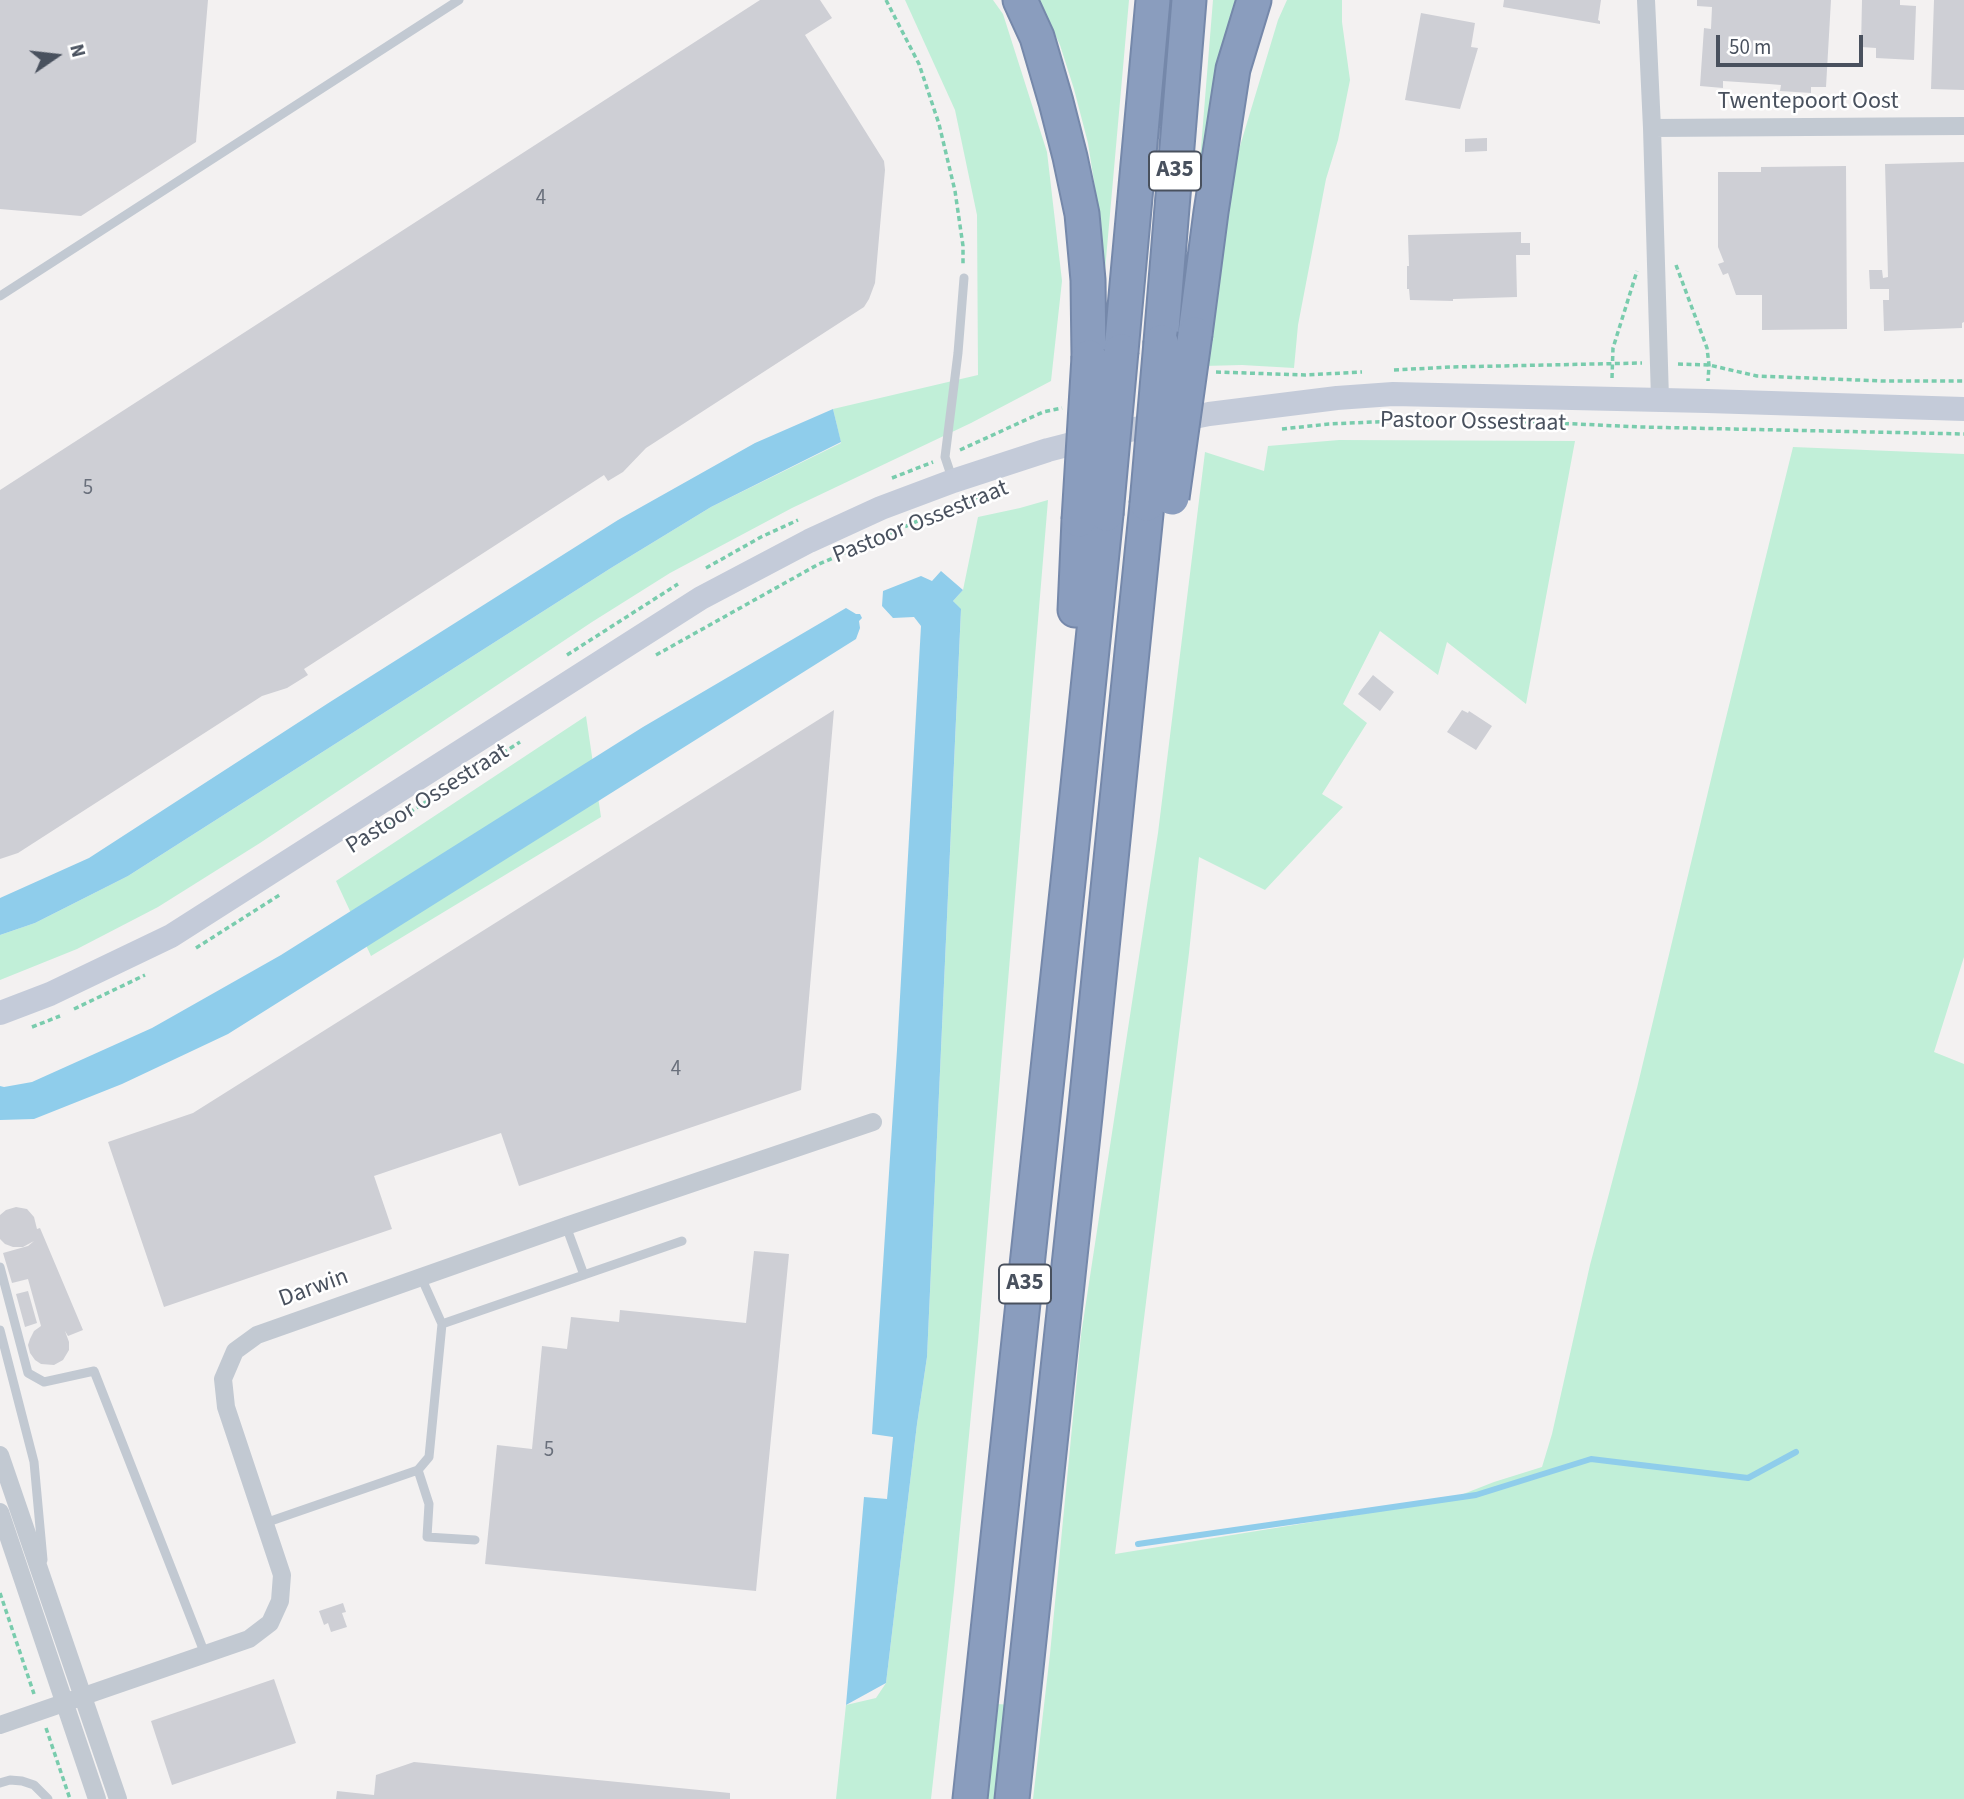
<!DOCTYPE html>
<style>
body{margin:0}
#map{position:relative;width:1964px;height:1799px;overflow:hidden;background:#f3f1f1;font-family:"Source Sans 3",sans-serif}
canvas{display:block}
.north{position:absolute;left:21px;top:21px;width:70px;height:70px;-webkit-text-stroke:5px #fff;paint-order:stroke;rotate:76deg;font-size:19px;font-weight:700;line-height:28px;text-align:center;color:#49515e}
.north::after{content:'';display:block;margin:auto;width:24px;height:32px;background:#49515e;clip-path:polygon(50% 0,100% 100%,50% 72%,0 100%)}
.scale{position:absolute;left:1716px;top:35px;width:147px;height:32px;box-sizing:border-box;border:4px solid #49515e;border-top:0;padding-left:9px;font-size:21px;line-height:24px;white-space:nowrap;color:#49515e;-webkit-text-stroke:5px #fff;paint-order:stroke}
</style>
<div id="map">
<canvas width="1964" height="1799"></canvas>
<div class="north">N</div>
<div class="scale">50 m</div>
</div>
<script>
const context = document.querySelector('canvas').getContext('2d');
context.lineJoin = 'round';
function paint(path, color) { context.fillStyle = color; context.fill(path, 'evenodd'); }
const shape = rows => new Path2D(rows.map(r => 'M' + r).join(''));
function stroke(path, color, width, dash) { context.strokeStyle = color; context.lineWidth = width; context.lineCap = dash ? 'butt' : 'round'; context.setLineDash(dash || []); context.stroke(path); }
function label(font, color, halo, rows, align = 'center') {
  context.font = font + ' "Source Sans 3",sans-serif'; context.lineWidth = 5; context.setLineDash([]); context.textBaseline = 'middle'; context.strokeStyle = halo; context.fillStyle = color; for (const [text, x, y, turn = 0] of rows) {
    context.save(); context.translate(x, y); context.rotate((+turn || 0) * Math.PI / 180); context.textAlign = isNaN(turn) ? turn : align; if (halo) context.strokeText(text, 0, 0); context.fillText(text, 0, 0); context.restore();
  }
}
const green = shape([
 [905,0,993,0,1003,14,1047,152,1062,281,1051,381,971,423,792,508,670,573,592,622,260,843,158,907,77,949,0,980,0,935,35,923,128,876,611,568,711,507,841,443,833,409,978,375,977,215,955,110],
 [1039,0,1129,0,1105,270,1102,269,1095,188,1088,143,1074,89,1060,45],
 [1213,0,1243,0,1192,259],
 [1287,0,1342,0,1342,22,1350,80,1338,140,1326,179,1298,325,1294,368,1242,365,1203,366,1220,248,1237,156,1278,20],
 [1339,440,1575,441,1526,704,1447,642,1438,675,1380,631,1343,704,1367,723,1322,794,1343,807,1265,890,1199,857,1189,953,1115,1554,1448,1500,1494,1482,1542,1467,1552,1434,1590,1265,1637,1088,1719,746,1793,447,1964,454,1964,957,1934,1052,1964,1064,1964,1799,1033,1799,1050,1654,1081,1335,1158,833,1205,452,1264,471,1268,446],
 [1048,500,978,1342,954,1591,931,1799,836,1799,846,1705,876,1698,886,1683,917,1424,927,1357,961,610,953,601,963,590,978,517,1020,508],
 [586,716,601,817,371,956,336,881],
 [982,1703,1013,1705,1002,1799,973,1799]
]);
const water = shape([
 [833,409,841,442,711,507,611,568,128,876,35,923,0,935,0,898,89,858,330,702,618,520,755,443],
 [941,571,963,590,953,601,961,609,927,1357,917,1424,886,1683,846,1705,864,1497,887,1499,893,1437,872,1434,897,1050,921,626,914,617,893,618,882,606,883,591,921,576,932,581],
 [846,608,856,614,860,614,862,618,859,621,860,628,856,639,228,1034,122,1084,34,1119,0,1120,0,1086,4,1087,32,1082,152,1028,281,955,643,727]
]);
const stream = shape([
 [1138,1544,1476,1495,1591,1459,1748,1478,1796,1452]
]);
const building = shape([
 [0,0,208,0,196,142,81,216,0,209],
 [760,0,820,0,832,18,805,35,884,161,885,170,875,283,869,299,864,307,646,448,623,472,608,481,604,475,304,669,308,675,287,688,262,696,18,853,0,859,0,490],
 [1504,0,1601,0,1598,20,1600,21,1600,24,1503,7],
 [1697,0,1831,0,1826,87,1811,87,1811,93,1780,91,1781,85,1769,84,1723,81,1723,88,1700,86,1704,28,1711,29,1712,7,1697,6],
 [1862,0,1900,0,1900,5,1916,6,1914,60,1876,58,1876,48,1861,47],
 [1934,0,1964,0,1964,90,1931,89],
 [1421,13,1475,23,1471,47,1478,48,1460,109,1405,100],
 [1487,138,1487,151,1465,152,1465,139],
 [1964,162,1964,322,1962,323,1962,328,1884,331,1883,300,1889,300,1889,289,1870,289,1869,270,1882,270,1883,278,1888,277,1885,164],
 [1846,166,1847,329,1762,330,1762,295,1736,295,1728,273,1723,275,1718,264,1724,262,1718,247,1718,172,1761,172,1761,167],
 [1521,232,1521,243,1530,243,1530,255,1516,255,1517,297,1453,299,1453,301,1410,300,1409,289,1407,289,1407,266,1409,266,1408,235],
 [1373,675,1394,692,1380,711,1358,694],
 [834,710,801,1090,519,1186,501,1133,439,1154,374,1176,392,1229,164,1307,108,1142,193,1113],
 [1462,710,1468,713,1469,711,1492,726,1476,750,1447,732],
 [16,1207,27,1209,34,1217,37,1229,40,1228,83,1330,68,1336,65,1331,69,1342,69,1350,63,1360,54,1365,41,1364,35,1360,30,1353,28,1345,30,1339,34,1331,41,1326,28,1279,12,1283,3,1253,28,1246,34,1241,23,1247,13,1247,5,1244,0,1239,0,1215,6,1210],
 [754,1251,789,1254,756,1591,485,1564,497,1445,532,1449,542,1346,567,1349,571,1317,619,1322,620,1310,746,1323],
 [28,1291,37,1323,25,1327,16,1294],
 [343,1603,346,1612,342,1613,347,1627,331,1632,328,1623,324,1625,319,1611],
 [274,1679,296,1743,172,1785,151,1721],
 [414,1762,730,1793,730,1799,336,1799,337,1791,374,1795,376,1775]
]);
const path = shape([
 [886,0,919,64,939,124,955,191,963,246,963,264],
 [1676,265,1707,348,1709,365,1708,381],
 [1678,364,1709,365,1757,376,1883,381,1964,381],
 [1394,370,1451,367,1642,363],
 [1216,372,1305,375,1362,372],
 [1612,378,1613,348,1637,271],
 [1513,421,1640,427,1964,434],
 [1282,429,1329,424,1439,419],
 [960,450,1043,412,1062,408],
 [892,478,933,462],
 [706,568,761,537,798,520],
 [567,655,678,584],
 [656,655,817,565,920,520,992,493],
 [388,826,520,742],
 [196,948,281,894],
 [74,1009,145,975],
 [32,1027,60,1016],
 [0,1593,34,1694],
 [46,1728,70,1799]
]);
const lane = shape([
 [0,296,459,0],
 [953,481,945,457,958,353,964,278],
 [566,1226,584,1275],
 [0,1267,28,1373,44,1382,94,1371,205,1654],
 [421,1277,442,1324],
 [0,1330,34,1462,43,1560],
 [418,1470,429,1504,427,1537,475,1540],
 [265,1523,418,1470,429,1457,442,1324,682,1241],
 [0,1783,10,1780,22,1781,34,1785,48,1799]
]);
const street = shape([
 [1646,0,1652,128,1660,399],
 [1652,128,1964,126],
 [0,1455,118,1799],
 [0,1512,97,1799],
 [0,1725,249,1639,270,1623,280,1601,282,1575,226,1407,223,1379,235,1351,257,1335,566,1226,873,1122]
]);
const secondary = shape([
 [0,1013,50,994,171,936,701,598,809,541,881,508,953,481,1048,450,1110,434,1209,414,1337,398,1393,394,1707,401,1964,409]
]);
const highway = shape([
 [1020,0,1037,37,1056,102,1070,157,1082,214,1088,280,1089,357],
 [1195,334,1211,212,1233,69,1254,0],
 [1161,342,1189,0],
 [1121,351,1153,0],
 [1075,610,1079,520],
 [970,1799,1070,863,1106,514],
 [1012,1799,1085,1116,1147,504]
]);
const highwayBridge = shape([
 [1172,498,1195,334],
 [1147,504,1161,342],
 [1106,514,1121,351],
 [1079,520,1089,357]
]);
const numberNames = [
 ["4",541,199],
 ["5",88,489],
 ["4",676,1070],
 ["5",549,1451]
];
const shields = [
 [1175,171,52],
 [1025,1284,52]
];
const shieldNames = [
 ["A35",1175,171],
 ["A35",1025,1284]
];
const streetNames = [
 ["Twentepoort Oost",1808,103],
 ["Pastoor Ossestraat",1473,423,1],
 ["Pastoor Ossestraat",921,523,-22],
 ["Pastoor Ossestraat",428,800,-32],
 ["Darwin",314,1289,-20]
];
paint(green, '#c1efd8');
paint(water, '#8fcdeb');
stroke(stream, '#8fcdeb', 6);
paint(building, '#cecfd5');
stroke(highway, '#7588aa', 37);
stroke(path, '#79ccad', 3.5, [5, 3.5]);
stroke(lane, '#c2c9d2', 9);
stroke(street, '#c2c9d2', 18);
stroke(secondary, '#c4cbd9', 24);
stroke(highway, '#8a9dbe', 33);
stroke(highwayBridge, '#7588aa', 37, []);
stroke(highwayBridge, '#8a9dbe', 33);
label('21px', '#6a707c', null, numberNames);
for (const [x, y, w] of shields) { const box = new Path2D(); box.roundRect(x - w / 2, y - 19.5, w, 39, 5); context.fillStyle = '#fff'; context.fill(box); stroke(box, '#49515e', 2); }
label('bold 23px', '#49515e', null, shieldNames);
label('24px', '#49515e', '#fff', streetNames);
</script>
